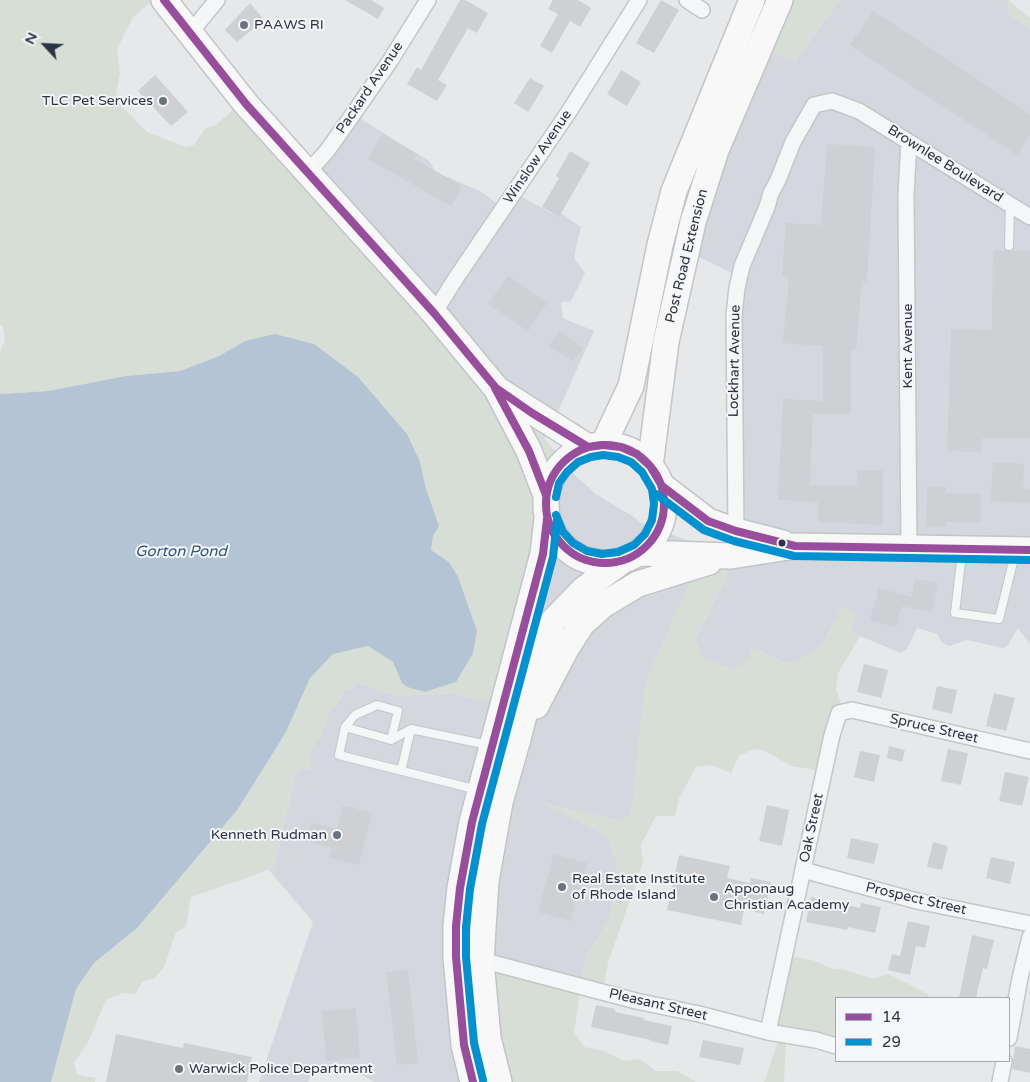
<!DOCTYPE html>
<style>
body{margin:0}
#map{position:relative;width:1030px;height:1082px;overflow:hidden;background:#e6e8ea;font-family:"Varela Round",sans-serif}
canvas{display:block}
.legend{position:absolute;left:835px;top:997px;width:175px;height:65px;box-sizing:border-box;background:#f4f6f9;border:1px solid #a4a8b1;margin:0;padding:6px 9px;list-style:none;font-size:15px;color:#2b3445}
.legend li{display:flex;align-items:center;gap:10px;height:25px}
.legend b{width:25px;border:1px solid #a4a8b1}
.north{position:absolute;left:20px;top:20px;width:50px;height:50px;-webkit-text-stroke:4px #f4f6f9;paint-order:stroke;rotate:295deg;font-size:14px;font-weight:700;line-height:20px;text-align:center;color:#2b3445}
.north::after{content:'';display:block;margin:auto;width:18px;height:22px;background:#2b3445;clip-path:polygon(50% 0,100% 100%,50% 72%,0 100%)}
</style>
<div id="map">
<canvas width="1030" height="1082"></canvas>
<ul class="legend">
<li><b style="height:6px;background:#994d9d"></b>14</li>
<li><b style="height:6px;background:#0092d0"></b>29</li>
</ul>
<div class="north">N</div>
</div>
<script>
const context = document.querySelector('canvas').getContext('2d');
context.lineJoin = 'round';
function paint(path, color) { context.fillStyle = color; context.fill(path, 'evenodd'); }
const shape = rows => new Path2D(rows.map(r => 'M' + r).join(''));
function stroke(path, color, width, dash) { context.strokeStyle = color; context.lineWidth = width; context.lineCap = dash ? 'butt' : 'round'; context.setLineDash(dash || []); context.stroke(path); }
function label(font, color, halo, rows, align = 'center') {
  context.font = font + ' "Varela Round",sans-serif'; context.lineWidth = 4; context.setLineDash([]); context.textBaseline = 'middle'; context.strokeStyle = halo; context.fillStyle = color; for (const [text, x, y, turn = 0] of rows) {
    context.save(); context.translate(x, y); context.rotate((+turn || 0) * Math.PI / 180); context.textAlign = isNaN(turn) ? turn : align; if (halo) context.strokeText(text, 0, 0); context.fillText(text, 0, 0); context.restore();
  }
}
const built = shape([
 [840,0,1008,0,1009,14,1030,30,1030,644,1018,628,1008,645,1003,648,967,640,949,646,942,643,937,634,917,628,907,649,900,653,860,636,852,631,842,608,821,646,797,662,786,664,757,649,751,649,749,662,731,669,703,658,695,640,726,579,729,547,735,543,736,275,682,249,766,49,795,62],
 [354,115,429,161,436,172,480,191,501,206,515,193,551,213,559,212,581,227,575,252,575,260,585,273,571,301,561,302,563,318,594,331,548,434,544,438,310,174],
 [566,467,597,495,634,517,639,522,686,540,700,543,629,816,619,821,540,802,606,835,616,860,619,880,609,919,586,958,581,984,485,1067,465,1082,374,1082,362,1075,331,1067,315,1067,308,1082,259,1082,313,922,268,869,273,867,296,774,322,733,330,710,335,707,345,689,351,689,358,683,396,696,454,693,475,700,532,570]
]);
const green = shape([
 [0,0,154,0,133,17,117,49,120,74,116,94,119,103,147,132,186,147,194,145,206,128,216,125,242,102,502,390,563,460,566,467,532,570,504,702,475,700,454,693,396,696,358,683,351,689,345,689,335,707,330,710,322,733,310,754,312,770,301,769,296,774,273,867,252,876,191,897,186,927,176,932,164,967,154,979,143,981,135,994,123,993,106,1000,88,1042,74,1063,77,1075,96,1078,95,1082,51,1082,76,989,94,963,138,927,238,809,286,732,310,678,333,654,368,646,393,662,402,683,407,687,426,692,456,682,449,562,431,550,433,536,438,526,426,489,420,462,245,341,219,356,180,371,126,376,48,391,0,394,0,352,5,340,3,327,0,324],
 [787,0,840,0,795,62,766,49],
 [1008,0,1030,18,1030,30,1009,14],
 [729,547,726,579,695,640,703,658,731,669,748,662,751,649,757,649,786,664,797,662,821,646,842,607,854,612,852,631,860,636,838,673,836,690,843,708,822,771,791,766,765,751,754,749,739,756,731,773,712,765,696,767,679,798,675,816,656,816,641,845,643,862,608,963,603,990,581,987,574,1032,584,1047,604,1051,624,1061,640,1059,656,1071,677,1071,696,1082,489,1082,481,963,581,983,586,958,609,919,619,880,616,860,606,835,537,801,618,821,629,816,632,805,645,683,694,571],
 [784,955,812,960,834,969,843,969,873,979,889,974,929,995,928,998,836,998,836,1046,786,1037,784,1082,764,1082,780,1035,767,1028]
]);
const water = shape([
 [275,334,314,344,358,377,407,434,420,462,426,489,439,526,433,536,431,550,449,562,458,577,477,631,473,653,456,682,425,692,407,687,402,683,393,662,368,646,333,654,310,678,286,732,238,809,138,927,94,963,76,989,51,1082,0,1082,0,394,48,391,126,376,180,371,219,356,245,341]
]);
const building = shape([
 [345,0,371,0,384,8,378,19],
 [460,0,465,0,488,13,477,33,468,28,438,80,447,85,437,101,407,84,417,67,421,70],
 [553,0,578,0,591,8,580,27,570,21,552,53,540,46,558,14,548,9],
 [661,0,679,10,654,53,636,43],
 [250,3,264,20,237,42,225,30],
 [873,11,1030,114,1030,134,1017,155,850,45],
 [621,70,641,82,627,106,607,94],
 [155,75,188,112,171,126,138,91],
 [530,78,544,86,528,112,514,103],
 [382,134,417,154,414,159,462,186,451,206,368,159],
 [827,144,875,147,867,282,862,281,856,349,851,349,851,414,813,414,810,485,857,485,857,470,883,470,883,525,818,522,818,502,778,500,783,399,823,401,823,346,783,343,789,277,782,276,786,223,821,225],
 [570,151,590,163,559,217,542,207,559,178,556,176],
 [993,251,1030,251,1030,438,982,438,981,452,947,451,951,329,992,330],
 [508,276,547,303,528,331,488,304],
 [560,331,584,349,573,361,549,346],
 [993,462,1024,464,1023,489,1030,489,1030,503,991,501],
 [927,487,946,487,946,493,981,493,981,523,946,522,946,527,926,527],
 [915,579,938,583,932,612,902,606,896,627,870,620,879,588,912,597],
 [864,664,888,670,881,698,857,692],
 [937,686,957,690,952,714,932,709],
 [994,693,1015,698,1006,731,986,726],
 [889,746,905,750,902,762,887,758],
 [948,749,968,753,961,785,941,781],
 [860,751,880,755,874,782,854,777],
 [1005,772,1029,777,1022,806,999,801],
 [343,805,372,813,359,865,329,858,332,848,306,841,311,823,337,829],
 [767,805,789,810,782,846,759,841],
 [851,838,879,844,874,864,847,858],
 [933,842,948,846,942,870,927,867],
 [554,854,587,863,570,921,538,912],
 [679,855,730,866,727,878,750,883,751,878,771,882,764,914,744,909,741,925,667,910],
 [991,857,1015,862,1010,884,986,878],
 [811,897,860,908,861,903,881,907,875,933,848,927,847,930,806,922],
 [908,921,930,926,925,948,916,946,910,975,888,970,892,954,900,956],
 [972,935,994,940,987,969,983,968,976,998,959,998],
 [408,970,418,1063,397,1065,386,972],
 [596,1005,615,1009,615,1012,644,1018,644,1020,672,1026,668,1045,650,1041,651,1040,591,1027],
 [356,1008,360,1058,326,1061,322,1011],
 [116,1034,183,1048,184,1043,252,1057,247,1082,106,1082],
 [703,1040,744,1048,740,1065,699,1057],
 [1015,1046,1030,1049,1030,1073,1012,1069]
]);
const lane = shape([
 [1009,246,1010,205],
 [962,553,955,613,999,619,1015,554],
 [345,727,355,715,377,705,398,711,391,740],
 [401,771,411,729],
 [478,790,339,755,345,727,391,740,411,729,488,745]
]);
const street = shape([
 [687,0,702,10],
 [190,33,217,0],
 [308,172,327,151,349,120,390,61,428,0],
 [434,313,456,278,570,110,639,0],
 [736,531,734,315,737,288,742,266,767,207,771,193,778,180,793,142,814,105,832,101,859,111,1030,217],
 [909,549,906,195,909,142],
 [803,870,917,901,1030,924],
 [481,960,636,1001,699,1014,768,1032,816,1040,836,1046],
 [768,1032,832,735,839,713,852,710,1030,751],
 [1009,1038,1020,978,1030,937],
 [1000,1082,1004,1061]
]);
const primary = shape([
 [164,0,246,104,434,313,496,388,529,451,546,495],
 [500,391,588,447],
 '546 504a59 59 0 1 1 118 0a59 59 0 1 1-118 0Z',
 [603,445,631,386,660,245,674,191,752,0],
 [650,466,666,342,693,222,716,150,780,0],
 [662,486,708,521,736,531,783,543],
 [640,553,731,556,795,546,1030,550],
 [536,706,566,649,582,624,603,605,638,584,709,562],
 [473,1082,464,1045,456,957,456,926,460,888,472,822,543,554,547,519],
 [499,1082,488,1038,481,960,486,881,500,802,518,739,535,672,553,621,584,589,621,562]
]);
const bus1 = shape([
 [164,0,246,104,434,313,496,388,532,413,588,447,603,445,621,447,637,454,650,466,662,486,708,521,736,531,795,546,1030,550],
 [495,388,529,451,546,495],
 '546 504a59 59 0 1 1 118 0a59 59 0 1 1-118 0Z',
 [473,1082,464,1045,456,957,456,926,460,888,472,822,543,554,547,519]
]);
const bus2 = shape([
 [656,494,704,530,734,541,794,556,1030,560],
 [556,497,559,483,567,472,578,462,591,457,603,455,618,457,631,462,642,472,652,489,654,504,652,520,645,534,634,545,618,552,602,554,587,551,573,543,563,532,556,515],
 [483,1080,474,1043,466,957,466,927,470,889,482,824,553,557,557,520]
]);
const markers = [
 [244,25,5,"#6c737f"],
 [163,101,5,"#6c737f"],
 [782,543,4.5,"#2b3445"],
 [337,835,5,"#6c737f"],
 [562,887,5,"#6c737f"],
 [714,897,5,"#6c737f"],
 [179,1069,5,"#6c737f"]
];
const poiNames = [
 ["PAAWS RI",254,25],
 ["TLC Pet Services",153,101,"right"],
 ["Kenneth Rudman",327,835,"right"],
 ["Real Estate Institute",572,879],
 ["of Rhode Island",572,895],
 ["Apponaug",724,889],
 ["Christian Academy",724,905],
 ["Warwick Police Department",189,1069]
];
const streetNames = [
 ["Packard Avenue",370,88,-56],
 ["Winslow Avenue",538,157,-56],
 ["Brownlee Boulevard",945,164,32],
 ["Post Road Extension",687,256,-76],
 ["Kent Avenue",908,346,-90],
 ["Lockhart Avenue",735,361,-89],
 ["Spruce Street",934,729,13],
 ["Oak Street",812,828,-78],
 ["Prospect Street",916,899,13],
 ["Pleasant Street",658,1005,13]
];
const waterNames = [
 ["Gorton Pond",181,552]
];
paint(built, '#d4d7dd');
paint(green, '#d6ded6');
paint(water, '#b4c4d5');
paint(building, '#ced0d3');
stroke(lane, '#c4c6c8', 10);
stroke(street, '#c4c6c8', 18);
stroke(primary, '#c2c5c8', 28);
stroke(lane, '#f5f6f7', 8);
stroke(street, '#f5f6f7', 15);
stroke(primary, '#f8f8f8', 25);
stroke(bus1, '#994d9d', 8);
stroke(bus2, '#0092d0', 8);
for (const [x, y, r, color] of markers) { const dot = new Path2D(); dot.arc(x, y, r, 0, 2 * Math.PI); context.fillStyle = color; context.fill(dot); stroke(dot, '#f4f6f9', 2); }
label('14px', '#2b3445', '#f4f6f9', poiNames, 'left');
label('14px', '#2b3445', '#f4f6f9', streetNames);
label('italic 15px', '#34527a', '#f4f6f9', waterNames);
</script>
